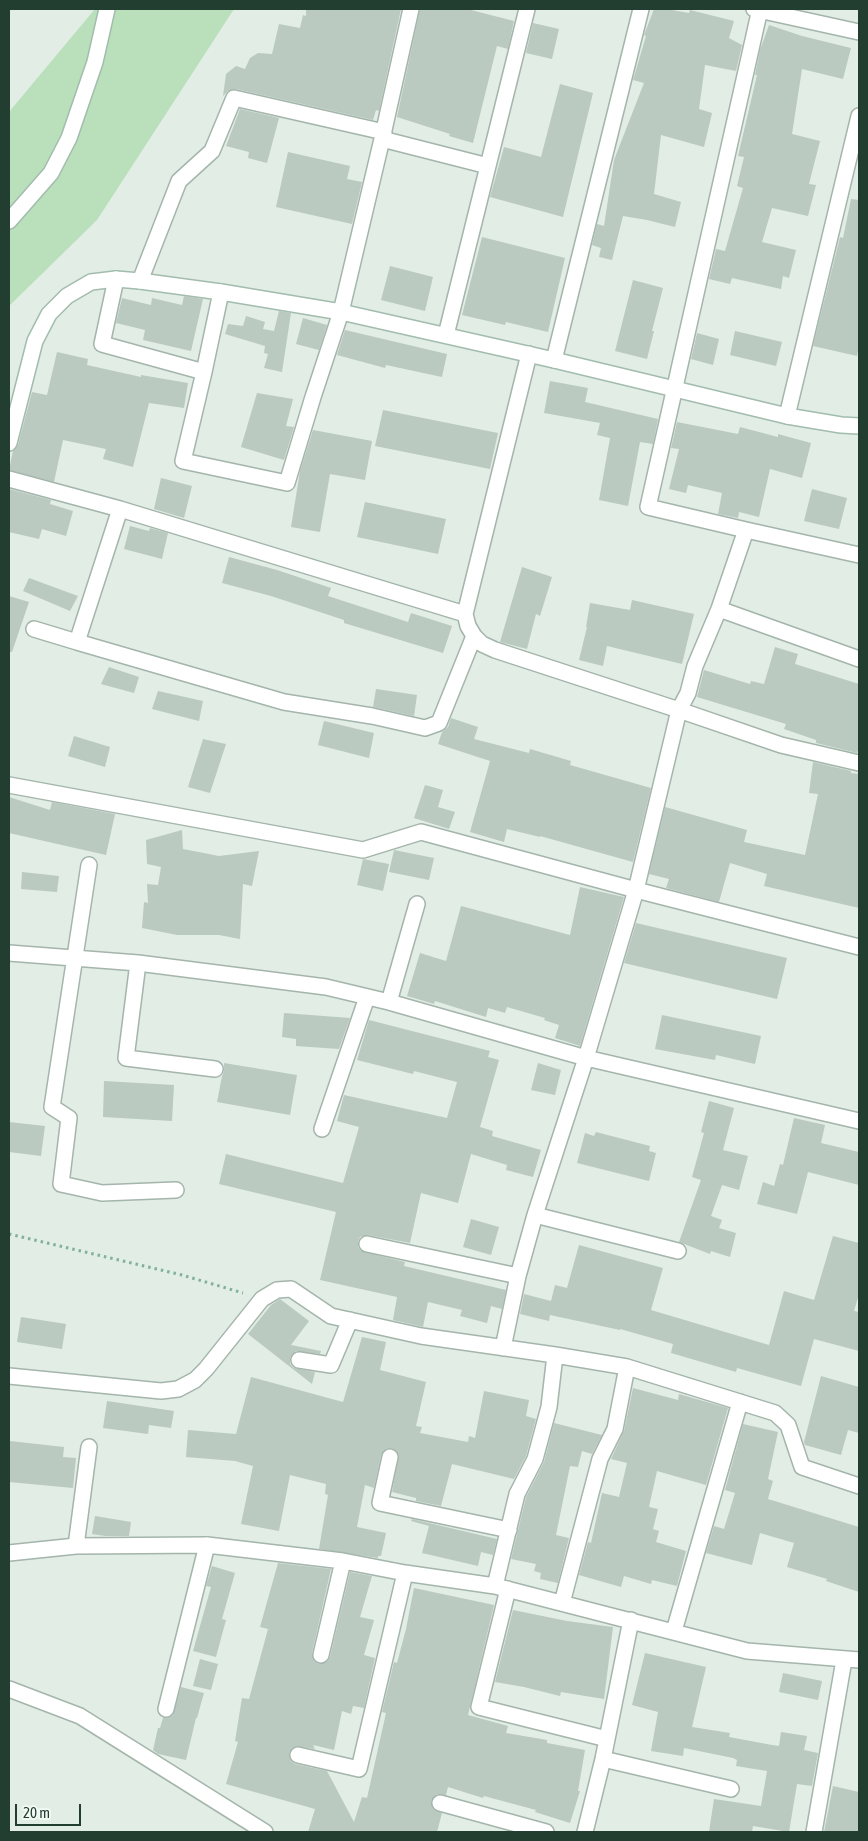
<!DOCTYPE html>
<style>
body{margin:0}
#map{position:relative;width:868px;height:1841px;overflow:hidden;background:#e1ede5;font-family:"Asap Condensed",sans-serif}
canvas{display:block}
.frame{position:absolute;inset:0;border:10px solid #213e30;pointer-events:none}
.scale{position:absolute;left:15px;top:1804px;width:66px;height:22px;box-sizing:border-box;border:2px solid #213e30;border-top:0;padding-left:6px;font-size:15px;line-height:18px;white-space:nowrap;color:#213e30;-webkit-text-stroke:4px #f2f9f4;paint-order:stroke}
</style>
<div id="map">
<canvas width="868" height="1841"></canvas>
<div class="frame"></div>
<div class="scale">20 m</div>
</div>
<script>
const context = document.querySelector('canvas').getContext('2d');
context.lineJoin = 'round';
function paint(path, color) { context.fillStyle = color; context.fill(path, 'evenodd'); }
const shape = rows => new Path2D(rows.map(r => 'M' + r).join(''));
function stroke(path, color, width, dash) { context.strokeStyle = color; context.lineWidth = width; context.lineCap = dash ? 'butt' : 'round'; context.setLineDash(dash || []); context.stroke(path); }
const green = shape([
 [95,9,234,9,97,220,9,306,9,112]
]);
const building = shape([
 [306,9,401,9,379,111,376,110,373,120,236,89,228,91,223,96,226,74,236,66,245,69,250,58,258,53,272,54,279,24,300,28,303,15,306,16],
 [420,9,467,9,514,21,508,49,497,46,473,143,449,136,450,134,397,117],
 [654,9,666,9,689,13,690,10,734,21,729,38,742,45,736,71,705,65,699,109,712,113,704,147,661,135,654,194,681,202,675,227,647,220,623,216,612,260,599,257,601,248,592,245,597,224,604,226,614,160,644,83,633,80,646,36,644,35],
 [533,23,559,29,552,59,526,53],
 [769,25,802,36,851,48,843,79,802,69,792,134,820,141,809,184,816,185,808,216,772,208,762,242,796,250,789,278,783,276,781,289,732,278,730,284,709,279,716,249,725,251,743,188,737,186,744,157,738,156,757,75,755,75,760,50],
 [560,84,593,93,563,217,490,197,504,147,541,157],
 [240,109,279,118,267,163,248,158,249,152,226,146],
 [288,152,350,166,347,179,362,182,352,224,276,207],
 [851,199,859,200,859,346,857,356,813,346,840,237,843,238],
 [482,237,565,258,548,332,506,322,505,325,462,315],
 [390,266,433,277,425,311,381,300],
 [633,280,663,288,652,331,654,331,647,359,615,351],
 [184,296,203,299,191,351,143,340,145,330,116,323,122,298,151,305,152,298,182,305],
 [279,311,291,313,282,372,264,368,268,354,264,353,265,346,225,334,228,324,243,326,246,316,265,322,263,329,274,331],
 [303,318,327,325,319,350,296,344],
 [345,330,447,354,442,377,386,365,385,368,337,355],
 [735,331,782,342,776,366,730,355],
 [697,333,719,339,713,365,691,359],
 [57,352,88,359,87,365,141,377,141,375,188,383,184,408,149,403,133,467,103,459,106,449,63,440,54,482,9,470,13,451,18,445,32,392,47,395],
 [550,381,588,388,585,402,658,419,653,444,640,442,628,506,599,500,610,438,597,435,600,423,544,413],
 [257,393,293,399,286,426,294,427,284,460,241,447],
 [383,410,498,433,490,469,375,446],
 [677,422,738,434,740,427,778,437,778,434,811,443,802,478,770,469,759,517,739,512,738,518,718,514,722,493,688,485,686,493,669,489,679,449,671,448],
 [313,430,372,441,365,480,330,474,320,532,291,527,300,471],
 [161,478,192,486,184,518,154,509],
 [9,489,51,500,50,504,73,511,66,536,42,529,39,539,9,532],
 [812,489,847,498,839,529,804,521],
 [365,502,446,519,438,554,357,537],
 [130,526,149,531,150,528,168,533,162,559,124,549],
 [229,557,277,570,331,588,328,596,408,622,411,613,452,626,443,653,344,623,344,620,271,596,222,583],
 [522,567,552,577,540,616,536,614,527,649,500,642],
 [29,578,78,596,70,611,23,591],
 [9,596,29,602,12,652,9,652],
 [632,600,694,614,682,664,607,646,603,666,579,660,587,627,586,627,590,603,630,610],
 [775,647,798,654,795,664,859,684,859,747,857,753,816,743,816,740,784,729,786,724,697,697,704,670,750,684,751,681,764,684],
 [109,667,139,677,134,693,101,684],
 [376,689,417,695,414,716,373,707],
 [158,691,203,701,199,721,152,709],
 [451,718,478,727,474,739,529,753,530,749,571,761,570,765,651,788,633,862,540,836,540,837,507,829,504,842,470,832,490,761,438,744,442,732,448,727],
 [324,721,374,733,369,758,318,745],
 [74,736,110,747,105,767,68,756],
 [203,739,226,744,210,793,188,787],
 [813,762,851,771,851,773,859,774,859,908,764,886,767,874,730,863,719,902,666,888,669,879,649,874,665,807,747,830,744,842,805,855,818,794,809,793],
 [425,785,443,790,438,807,455,812,449,829,414,818],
 [9,797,50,810,52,802,115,814,106,855,9,833],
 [182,830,183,849,219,856,259,851,252,886,243,884,240,939,219,935,177,935,142,928,144,902,148,903,147,884,158,885,161,867,147,864,146,840],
 [394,850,434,858,429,880,389,872],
 [363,859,389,864,383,891,357,885],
 [22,872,59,876,57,892,21,889],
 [580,887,624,897,580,1046,555,1038,559,1025,544,1020,545,1018,507,1007,505,1013,488,1008,486,1017,435,1001,434,1004,407,996,420,953,446,961,461,906,570,935],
 [636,923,787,958,777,999,624,963],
 [284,1013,350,1018,339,1049,296,1046,296,1039,282,1037],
 [662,1015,761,1036,755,1064,716,1055,715,1060,655,1049],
 [369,1020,490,1051,488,1057,499,1060,480,1127,493,1131,492,1136,541,1150,533,1177,506,1170,507,1165,471,1154,458,1203,421,1193,410,1243,368,1235,360,1237,358,1242,358,1247,361,1251,405,1262,404,1266,506,1290,502,1309,491,1306,487,1323,460,1316,462,1310,428,1302,423,1327,393,1320,397,1297,320,1280,336,1212,219,1184,226,1154,343,1183,359,1127,337,1121,344,1095,447,1118,457,1082,414,1071,413,1074,357,1060],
 [224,1063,297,1075,290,1115,217,1102,222,1076,224,1071],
 [538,1063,561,1070,555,1095,531,1090],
 [104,1081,174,1085,172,1121,103,1117],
 [709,1101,734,1108,723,1150,748,1156,739,1190,722,1185,711,1216,722,1220,719,1228,736,1233,730,1257,711,1251,710,1254,679,1242,701,1180,692,1177,704,1133,701,1132],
 [794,1118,825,1125,821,1143,859,1152,859,1185,808,1172,797,1214,757,1204,763,1182,774,1186,780,1164,783,1165],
 [9,1122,45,1126,41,1156,9,1152],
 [596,1132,650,1146,649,1151,656,1153,649,1181,577,1163,585,1133,594,1136],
 [471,1219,499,1227,491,1255,463,1247],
 [833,1236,859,1243,859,1294,854,1311,859,1312,859,1351,814,1339,801,1386,737,1368,736,1372,671,1353,673,1344,620,1329,620,1330,550,1315,549,1321,520,1314,524,1294,551,1301,555,1285,567,1288,579,1245,663,1268,651,1310,769,1345,784,1291,814,1300],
 [280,1299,309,1321,291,1345,321,1351,320,1354,296,1351,290,1358,290,1364,294,1368,315,1372,312,1384,248,1334,271,1305],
 [21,1317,66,1324,62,1349,17,1342],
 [362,1337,386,1342,380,1370,426,1382,416,1426,422,1427,420,1433,468,1442,469,1436,475,1438,484,1391,529,1400,526,1416,536,1419,526,1456,514,1479,452,1464,441,1506,416,1501,416,1498,392,1492,399,1455,392,1448,387,1448,381,1455,374,1488,365,1485,357,1527,386,1533,381,1556,378,1556,378,1558,319,1549,328,1495,325,1494,326,1484,290,1475,279,1531,241,1524,253,1466,235,1461,186,1457,188,1430,236,1434,251,1377,343,1402],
 [821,1376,859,1387,859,1433,848,1430,841,1455,805,1445,804,1442],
 [633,1388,678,1400,679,1394,728,1408,706,1485,657,1471,649,1507,658,1509,653,1529,659,1531,656,1542,686,1551,677,1586,652,1580,651,1584,624,1576,621,1587,579,1575,588,1542,591,1543,602,1493,619,1497,627,1463,611,1459,624,1431],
 [107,1401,174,1411,171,1428,149,1425,148,1434,103,1428],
 [554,1423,602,1435,592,1454,582,1451,578,1467,570,1466,556,1535,569,1538,558,1583,540,1579,541,1573,534,1571,536,1564,511,1559,526,1497,544,1462],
 [743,1424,778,1432,768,1479,773,1481,768,1499,859,1527,859,1592,826,1581,827,1579,787,1567,794,1543,760,1533,752,1565,706,1553,714,1526,724,1529,735,1493,725,1490],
 [10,1441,64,1447,63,1457,76,1458,73,1488,9,1482],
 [95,1516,131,1522,129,1536,105,1536,92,1534],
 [412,1519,497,1539,493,1555,481,1552,478,1566,422,1553,429,1526,411,1521],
 [278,1563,331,1569,312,1653,314,1661,319,1664,327,1662,330,1657,350,1572,372,1576,360,1617,374,1620,364,1655,375,1658,364,1708,353,1706,351,1714,342,1711,334,1750,313,1745,315,1749,296,1746,292,1748,289,1753,291,1761,295,1764,327,1771,354,1822,362,1797,367,1798,386,1713,382,1712,394,1662,397,1663,406,1629,414,1588,494,1605,468,1715,508,1726,506,1733,547,1740,547,1743,585,1750,578,1791,580,1791,570,1823,535,1812,536,1810,484,1796,483,1798,448,1787,446,1795,437,1794,431,1801,433,1809,442,1813,437,1832,308,1832,315,1809,226,1784,238,1742,235,1741,242,1698,249,1699,268,1629,260,1627],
 [212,1566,235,1573,222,1619,226,1620,216,1657,193,1651,211,1587,206,1586],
 [513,1610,567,1621,613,1627,604,1699,561,1692,560,1696,524,1687,495,1682],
 [645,1653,706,1667,692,1727,730,1733,729,1737,772,1745,779,1746,781,1732,807,1736,804,1750,818,1753,812,1786,797,1784,789,1832,753,1826,752,1832,709,1832,714,1799,761,1806,767,1771,736,1766,737,1760,733,1758,684,1748,683,1756,651,1751,658,1712,632,1705],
 [200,1659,218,1664,211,1690,193,1686],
 [783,1673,822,1681,818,1700,779,1692],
 [181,1687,204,1693,197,1718,196,1718,186,1760,158,1754,153,1750,158,1728,160,1728,163,1718,168,1718,173,1715],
 [833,1786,859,1792,859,1832,824,1832]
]);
const path = shape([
 [9,1234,182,1275,243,1293]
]);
const street = shape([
 [754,9,859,32],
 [382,139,488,166],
 [116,279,102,344,204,372,221,292],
 [140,281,179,181,212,151,234,98,384,132],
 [446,335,527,9],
 [529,354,465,614,468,626,474,636,482,644,495,650,679,710,781,745,859,763],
 [554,360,641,9],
 [204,372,183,461,287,483,313,397,341,312,382,139,411,9],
 [787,416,859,116],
 [9,479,120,509,465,614],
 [746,530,648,507,760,9],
 [719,609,859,659],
 [34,629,77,642,120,509],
 [77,642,284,702,372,716,425,728,439,723,474,636],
 [9,785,363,850,421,832,636,890,859,947],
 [89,865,52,1107,69,1118,61,1184,102,1193,176,1190],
 [9,953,138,963,326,987,389,1002,586,1058,859,1121],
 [138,963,126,1058,215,1069],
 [389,1002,417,904],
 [322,1129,367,997],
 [535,1215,678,1251],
 [367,1244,518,1276],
 [503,1348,518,1276,535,1215,586,1058,636,890,679,710,688,693,695,666,719,609,746,530,859,555],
 [555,1355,627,1367,775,1413,788,1425,802,1467,859,1486],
 [299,1360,331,1365,350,1320],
 [9,1376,161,1391,178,1389,195,1380,206,1369,262,1299,277,1290,291,1289,331,1316,421,1336,555,1355,549,1407,535,1459,517,1494,495,1586],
 [390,1457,380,1503,509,1530],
 [76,1546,89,1447],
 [9,1553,76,1546,207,1545,343,1561,405,1573,495,1586,747,1651,859,1660],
 [508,1589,479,1707,607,1739],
 [562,1603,600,1459,615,1429,627,1367],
 [674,1631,740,1402],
 [321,1655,343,1561],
 [9,1689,80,1716,265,1832],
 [166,1709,207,1545],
 [298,1755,359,1769,405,1573],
 [603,1759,731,1789],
 [440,1803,546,1832],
 [585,1832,603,1759,631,1620],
 [814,1832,844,1660]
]);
const secondary = shape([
 [9,221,51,173,69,138,95,62,107,9],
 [9,443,35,341,49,314,67,296,91,282,116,279,140,281,221,292,341,312,554,360,787,416,841,425,859,426]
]);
paint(green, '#b9dfbb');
paint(building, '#bacac0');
stroke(street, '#a4b5ab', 18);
stroke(secondary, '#a2bcad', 18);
stroke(path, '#81b197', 3, [2.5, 4]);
stroke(street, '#fff', 15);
stroke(secondary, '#fff', 15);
</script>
